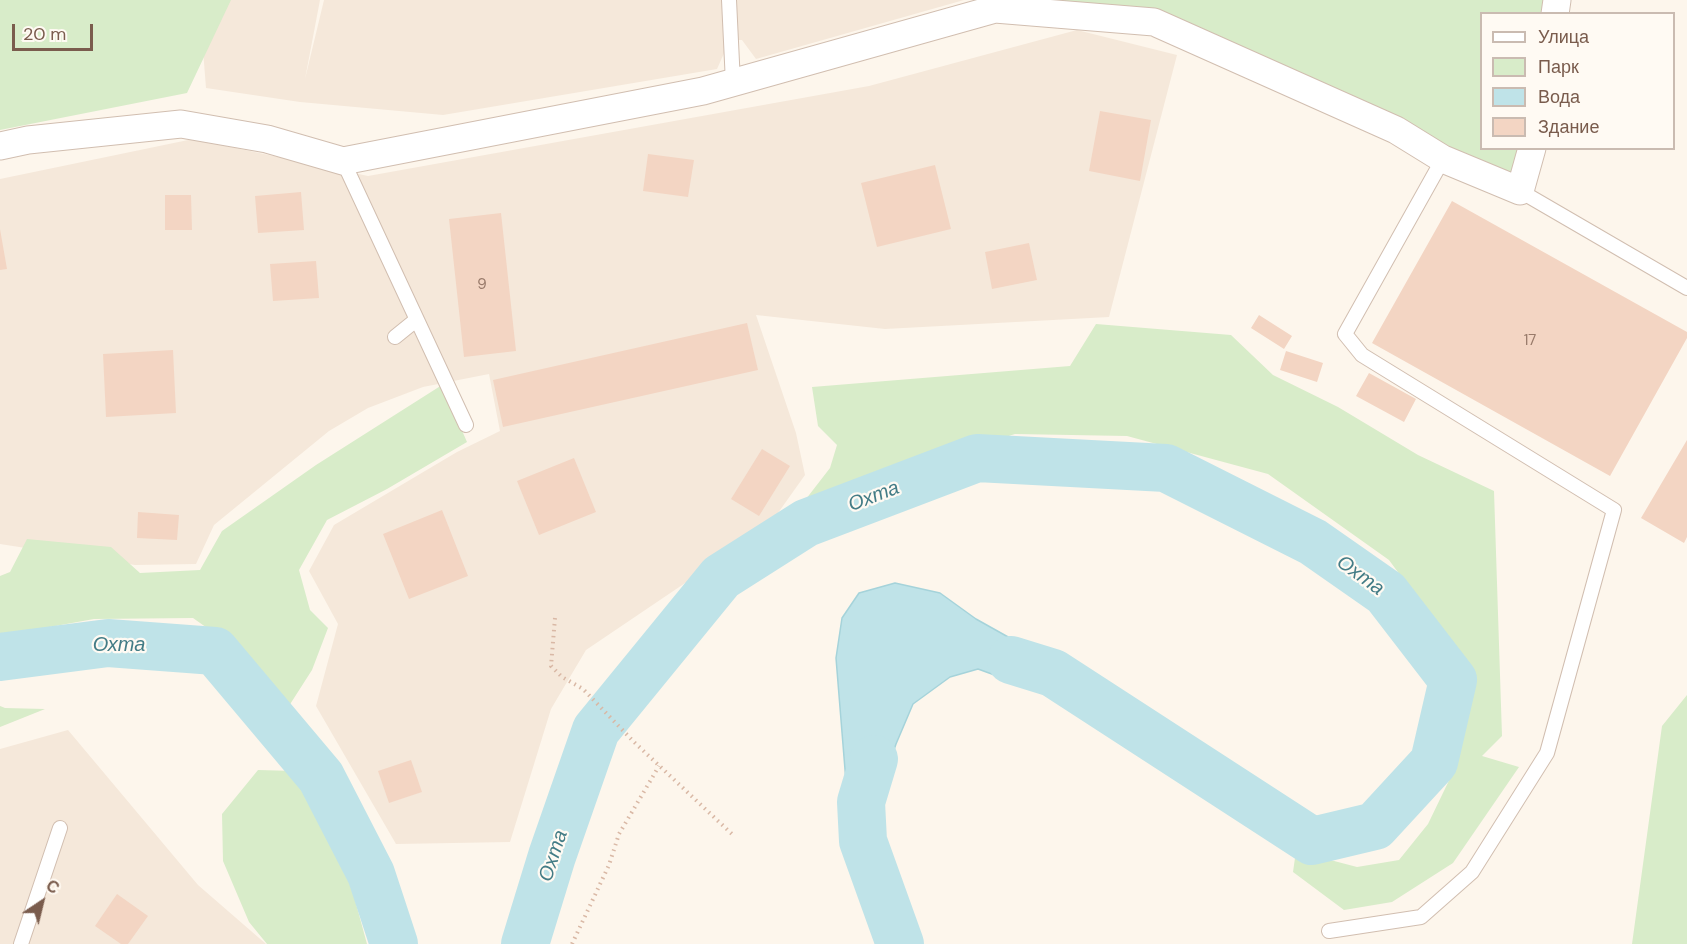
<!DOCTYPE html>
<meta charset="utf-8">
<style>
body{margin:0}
#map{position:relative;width:1687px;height:944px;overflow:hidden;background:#fdf6ec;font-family:"DM Sans",sans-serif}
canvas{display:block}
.legend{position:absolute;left:1480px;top:12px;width:195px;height:138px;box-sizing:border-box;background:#fffaf3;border:2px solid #cabbb1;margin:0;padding:8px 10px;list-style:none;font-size:18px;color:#7a5c4d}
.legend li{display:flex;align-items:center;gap:12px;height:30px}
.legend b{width:30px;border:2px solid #cabbb1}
.north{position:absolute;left:12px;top:872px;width:60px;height:60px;-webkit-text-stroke:4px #fffaf3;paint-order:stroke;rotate:35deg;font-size:16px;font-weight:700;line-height:24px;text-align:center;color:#7a5c4d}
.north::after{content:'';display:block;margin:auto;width:21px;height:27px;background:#7a5c4d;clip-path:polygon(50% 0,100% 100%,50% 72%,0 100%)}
.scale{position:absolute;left:12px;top:24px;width:81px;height:27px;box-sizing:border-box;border:3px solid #7a5c4d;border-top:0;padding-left:8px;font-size:18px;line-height:21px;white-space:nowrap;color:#7a5c4d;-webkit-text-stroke:4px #fffaf3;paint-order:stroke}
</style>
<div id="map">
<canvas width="1687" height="944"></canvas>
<ul class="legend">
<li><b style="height:8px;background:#fff"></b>Улица</li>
<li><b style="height:16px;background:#d8ecc9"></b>Парк</li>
<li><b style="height:16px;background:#bfe3e8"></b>Вода</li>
<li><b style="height:16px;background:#f3d5c3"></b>Здание</li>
</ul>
<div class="north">С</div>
<div class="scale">20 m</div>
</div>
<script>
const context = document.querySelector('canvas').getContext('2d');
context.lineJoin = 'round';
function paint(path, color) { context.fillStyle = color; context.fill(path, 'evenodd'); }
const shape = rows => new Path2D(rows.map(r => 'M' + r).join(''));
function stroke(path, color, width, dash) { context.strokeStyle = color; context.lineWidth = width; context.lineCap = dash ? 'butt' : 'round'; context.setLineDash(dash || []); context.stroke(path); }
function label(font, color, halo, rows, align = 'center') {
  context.font = font + ' "DM Sans",sans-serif'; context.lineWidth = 4.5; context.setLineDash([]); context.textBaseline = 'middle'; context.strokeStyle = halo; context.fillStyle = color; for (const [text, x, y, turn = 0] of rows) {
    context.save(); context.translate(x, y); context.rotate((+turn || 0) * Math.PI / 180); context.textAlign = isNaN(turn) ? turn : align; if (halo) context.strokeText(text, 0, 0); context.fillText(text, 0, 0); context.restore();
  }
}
const residential = shape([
 [199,0,320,0,305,79,324,0,964,0,756,59,742,40,730,40,717,69,443,115,300,102,206,88],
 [1077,30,1177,55,1109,317,885,329,756,315,796,433,805,475,768,527,586,650,551,709,510,842,396,844,316,706,338,624,309,571,334,525,457,452,500,431,489,374,423,387,368,408,329,431,214,525,196,564,135,565,0,544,0,179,193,139,368,176,869,86],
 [68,730,198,885,266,944,0,944,0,749]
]);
const green = shape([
 [0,0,231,0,187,93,0,130],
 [1048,0,1557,0,1555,13,1482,14,1482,148,1532,149,1520,191,1397,117],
 [1096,324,1231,335,1273,375,1338,407,1418,455,1494,491,1502,736,1482,756,1519,767,1453,863,1392,902,1344,910,1293,872,1296,851,1357,867,1399,860,1428,824,1456,766,1448,737,1463,661,1389,560,1268,474,1127,436,1015,434,806,499,830,468,837,445,818,426,812,387,1070,366],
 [442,385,467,442,387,489,327,520,299,570,310,610,328,628,312,670,287,709,251,659,193,618,94,619,0,636,0,576,10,572,27,539,111,547,140,573,200,570,222,531,316,465],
 [1687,695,1687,944,1632,944,1662,726],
 [0,706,5,708,45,709,0,727],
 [258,770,295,771,340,845,367,944,267,944,249,922,223,861,222,814]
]);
const water = shape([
 [895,583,940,593,976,619,1076,675,1066,701,978,669,950,677,913,704,896,744,868,826,849,819,836,658,842,618,859,593,895,583]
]);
const river = shape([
 [0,657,108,643,215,651,321,777,371,874,394,944],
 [874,759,861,802,863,841,900,944],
 [525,944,552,856,596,730,721,577,806,523,977,458,1166,468,1313,542,1386,593,1453,680,1434,762,1375,826,1312,841,1053,673,1011,660]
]);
const building = shape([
 [1100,111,1151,120,1140,181,1089,171],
 [648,154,694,160,688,197,643,191],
 [935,165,951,229,877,247,861,183],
 [301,192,304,230,258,233,255,196],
 [165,195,191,195,192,230,165,230],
 [1452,201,1687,332,1687,338,1610,476,1372,343],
 [501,213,516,351,464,357,449,219],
 [0,229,7,269,0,270],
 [1029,243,1037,280,992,289,985,252],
 [316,261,319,298,273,301,270,264],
 [1259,315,1292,336,1284,349,1251,328],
 [747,323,758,370,503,427,493,380],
 [173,350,176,413,106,417,103,354],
 [1286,351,1323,363,1317,382,1280,370],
 [1369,373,1416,399,1404,422,1356,396],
 [1687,440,1687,537,1684,543,1641,518],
 [762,449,790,466,759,516,731,499],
 [574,458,596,512,539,535,517,481],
 [442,510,468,576,409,599,383,534],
 [138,512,179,515,177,540,137,538],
 [411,760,422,792,389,803,378,771],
 [117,894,148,916,128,944,121,944,95,926]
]);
const path = shape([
 [555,618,551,666,562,677,583,689,634,742,733,835],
 [572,944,609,865,619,834,659,766]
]);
const lane = shape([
 [729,0,733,83],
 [343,161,466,425],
 [1520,191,1687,288],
 [395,337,416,320],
 [1329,931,1421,917,1472,872,1547,753,1614,510,1362,355,1345,334,1443,159],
 [21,944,60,828]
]);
const street = shape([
 [1555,14,1557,0],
 [0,146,28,140,181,124,267,139,343,161,703,91,995,9,1154,22,1396,130,1443,159,1520,191,1532,148]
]);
const numberNames = [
 ["9",482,285],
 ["17",1530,341]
];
const waterNames = [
 ["Охта",874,497,-21],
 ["Охта",1360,576,36],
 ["Охта",119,646],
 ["Охта",554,856,-72]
];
paint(residential, '#f5e8da');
paint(green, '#d8ecc9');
paint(water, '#bfe3e8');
stroke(water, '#a5d3da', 1.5);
stroke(river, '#bfe3e8', 48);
paint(building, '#f3d5c3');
stroke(lane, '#d1beb0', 16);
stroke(street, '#d1beb0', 29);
stroke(path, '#d9b8a5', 4, [1.5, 4.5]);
stroke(lane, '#fff', 14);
stroke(street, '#fff', 27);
label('15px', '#987a6a', null, numberNames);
label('italic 20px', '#437c86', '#fffaf3', waterNames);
</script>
